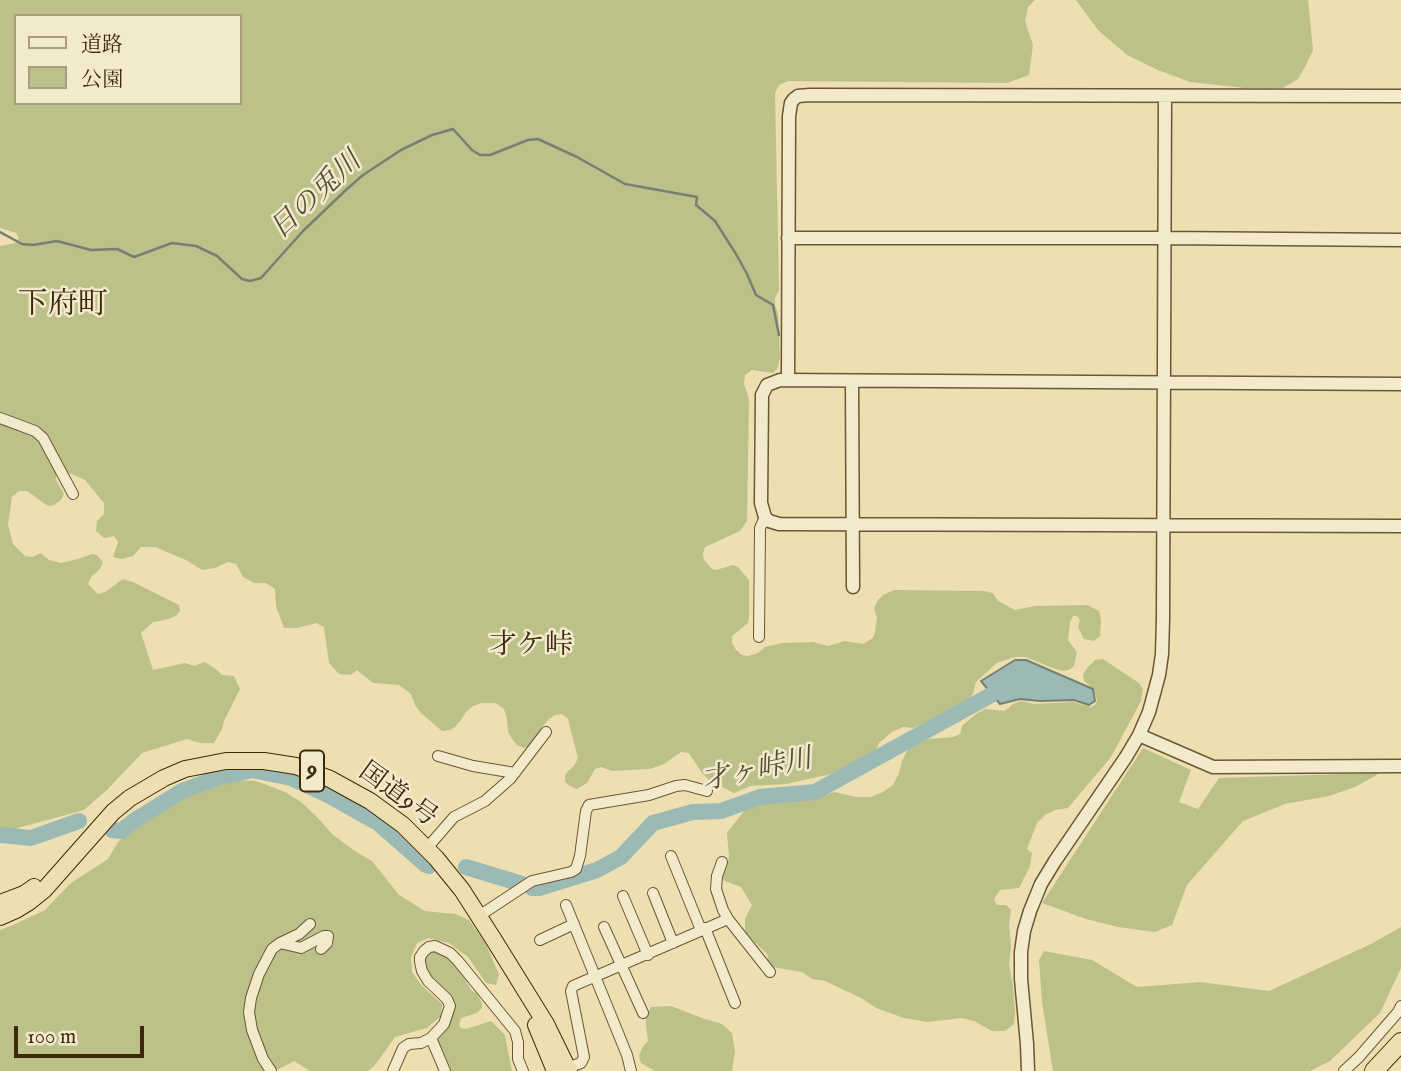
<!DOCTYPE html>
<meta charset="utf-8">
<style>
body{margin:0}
#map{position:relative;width:1401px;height:1071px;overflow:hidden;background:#eddfb0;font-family:"IM FELL English","Noto Serif JP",serif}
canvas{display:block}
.legend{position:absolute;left:14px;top:14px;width:228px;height:91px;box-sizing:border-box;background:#f3eacc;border:2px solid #ab9c80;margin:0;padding:9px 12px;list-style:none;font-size:21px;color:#40280e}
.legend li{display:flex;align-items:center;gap:14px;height:35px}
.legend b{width:35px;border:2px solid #ab9c80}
.scale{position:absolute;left:14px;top:1026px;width:130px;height:32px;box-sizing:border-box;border:4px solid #40280e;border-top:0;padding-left:9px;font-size:21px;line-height:24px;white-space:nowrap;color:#40280e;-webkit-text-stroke:5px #f3eacc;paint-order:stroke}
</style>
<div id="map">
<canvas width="1401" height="1071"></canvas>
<ul class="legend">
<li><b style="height:9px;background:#f3eacc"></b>道路</li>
<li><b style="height:19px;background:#bcc189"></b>公園</li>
</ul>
<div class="scale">100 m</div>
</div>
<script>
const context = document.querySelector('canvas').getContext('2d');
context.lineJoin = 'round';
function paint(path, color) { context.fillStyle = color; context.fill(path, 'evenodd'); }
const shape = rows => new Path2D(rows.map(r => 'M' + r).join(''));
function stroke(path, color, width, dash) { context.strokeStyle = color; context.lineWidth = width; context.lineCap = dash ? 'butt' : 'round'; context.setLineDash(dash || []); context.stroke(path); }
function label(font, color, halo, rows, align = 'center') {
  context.font = font + ' "IM FELL English","Noto Serif JP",serif'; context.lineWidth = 5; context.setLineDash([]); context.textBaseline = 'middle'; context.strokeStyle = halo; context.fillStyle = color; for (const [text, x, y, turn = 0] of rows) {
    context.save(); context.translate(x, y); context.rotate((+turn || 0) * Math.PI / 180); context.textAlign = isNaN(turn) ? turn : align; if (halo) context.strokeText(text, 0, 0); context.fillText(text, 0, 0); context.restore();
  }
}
const green = shape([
 [0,0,1035,0,1028,7,1025,21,1033,45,1029,75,1007,83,788,81,779,85,775,93,779,290,775,298,775,305,778,313,780,358,777,369,773,373,752,370,745,375,744,384,749,399,747,521,740,531,705,547,703,554,704,560,712,569,716,570,733,565,738,567,749,580,749,617,748,623,732,636,732,643,736,650,742,655,748,656,758,653,765,647,782,643,813,642,828,646,845,641,863,644,873,638,875,632,877,618,874,608,878,600,883,595,894,590,984,591,993,593,998,601,1015,610,1035,606,1087,605,1099,611,1101,620,1100,636,1094,641,1084,639,1078,627,1080,620,1077,616,1073,616,1070,622,1068,640,1077,652,1074,666,1069,670,1062,671,1050,667,1026,657,1015,657,997,663,976,682,973,694,964,706,913,728,903,727,892,732,879,743,875,753,858,764,836,773,786,784,750,786,734,793,709,780,702,773,689,753,681,752,664,764,650,769,612,771,601,767,595,769,587,783,577,789,570,786,565,782,565,776,568,771,574,766,578,758,568,719,562,714,555,715,548,720,542,727,531,746,524,748,517,745,512,739,508,732,507,719,504,709,495,703,481,703,473,706,466,712,461,720,455,727,450,730,442,731,421,713,415,705,411,694,399,685,373,683,357,670,351,675,339,674,329,663,324,627,316,623,297,628,284,628,276,606,275,589,266,583,254,583,243,577,236,564,228,562,215,568,202,570,186,560,155,547,141,547,133,556,122,559,113,557,118,542,114,536,104,538,96,531,97,521,104,514,104,503,85,480,65,471,56,475,56,480,64,494,61,500,54,505,48,506,27,491,19,491,12,497,8,525,13,544,25,556,32,557,41,553,49,560,61,563,78,559,92,554,97,555,103,562,100,569,91,577,88,584,98,594,105,592,123,579,133,582,179,605,180,611,176,616,165,620,153,622,141,633,153,670,185,663,194,666,205,662,217,670,222,675,234,676,240,689,224,721,222,729,214,743,200,743,187,739,142,753,107,790,84,810,14,829,0,828,0,246,15,243,19,238,16,233,0,228],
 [16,16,240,16,240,103,16,103],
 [1076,0,1308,0,1313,50,1306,65,1298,79,1283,88,1244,88,1190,82,1158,70,1127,55,1098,30],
 [1103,659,1139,683,1143,689,1141,701,1111,757,1068,808,1055,810,1045,815,1037,823,1027,849,1032,853,1030,866,1019,888,1000,890,994,899,997,905,1006,905,1011,910,1009,925,1011,947,1009,964,1013,986,1015,1011,1014,1024,1005,1031,992,1031,974,1021,962,1018,927,1022,904,1018,876,1008,861,998,825,981,812,979,802,972,772,967,767,962,768,955,745,933,745,919,752,905,741,887,725,881,720,877,722,871,727,866,729,857,727,833,744,811,756,806,769,798,815,798,834,792,857,797,870,797,883,792,893,785,899,773,902,761,909,747,916,740,953,737,960,734,962,726,976,714,985,709,1005,711,1013,704,1021,701,1034,704,1073,702,1091,707,1095,705,1097,700,1094,689,1084,681,1083,674,1088,667,1095,660],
 [1143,748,1191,770,1179,802,1198,809,1219,778,1380,773,1355,787,1329,796,1285,804,1243,821,1187,885,1172,925,1155,932,1118,927,1086,919,1042,903],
 [236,780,256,781,285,792,301,802,318,818,333,835,355,851,372,861,399,895,425,911,455,914,469,920,486,944,499,975,496,985,486,983,468,957,449,943,428,938,417,943,411,958,412,972,422,986,442,1004,441,1016,427,1028,395,1037,375,1065,368,1071,310,1071,294,1061,275,1071,0,1071,0,930,11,926,45,910,71,883,108,859,118,842,137,825,180,797],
 [1401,927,1401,968,1380,1013,1330,1061,1310,1071,1053,1071,1042,1002,1039,960,1044,951,1092,960,1137,987,1200,982,1269,991,1371,944],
 [437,949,448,956,461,972,471,990,477,994,482,1003,482,1008,477,1013,461,1018,459,1025,461,1028,466,1029,491,1021,505,1035,512,1071,448,1071,439,1050,437,1039,453,1009,423,967,424,958,429,951],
 [671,1006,702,1018,722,1024,732,1033,735,1051,732,1071,655,1071,641,1063,639,1056,642,1048,648,1041,646,1024,646,1016,651,1007]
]);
const water = shape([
 [1015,660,1026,660,1093,689,1095,701,1089,705,1074,700,1040,701,1020,699,1000,704,981,681,1015,660]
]);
const stream = shape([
 [0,232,22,244,33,245,57,241,91,250,117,249,134,257,172,243,196,246,217,256,242,279,250,281,261,278,303,231,347,189,363,175,401,150,432,135,453,129,472,150,480,155,490,155,528,140,538,139,577,157,625,184,697,197,696,205,715,221,736,254,747,274,756,295,773,305,779,335]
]);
const river = shape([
 [112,830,121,831,135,820,182,791,220,777,252,770,291,778,328,795,378,823,426,865,429,866],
 [0,835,31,838,79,821],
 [466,867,522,884],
 [532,888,539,888,597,870,621,857,653,823,693,812,721,811,760,797,815,792,991,695]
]);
const minor = shape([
 [0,418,35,431,43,438,73,494],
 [759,637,760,528,765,517],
 [438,756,473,766,515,773],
 [427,848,454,817,485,801,510,779,546,732],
 [671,856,701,930],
 [722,862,717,876,716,889,723,910,728,919,770,972],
 [653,893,673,943],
 [623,896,648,955],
 [566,905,627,1055,631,1071],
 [479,916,532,881,571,872,576,869,580,856,586,811,589,805,649,795,676,786,685,785,707,791],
 [604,927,643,1013],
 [705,928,735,1003],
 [540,940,574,924],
 [280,943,301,948,324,936,328,936,327,943,321,949],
 [564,1069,581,1063,584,1057,571,991,573,986,728,919],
 [271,1071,263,1059,252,1030,249,1012,251,998,259,974,272,949,280,943,299,934,310,924],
 [393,1071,403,1048,409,1044,421,1043,431,1038],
 [445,1071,431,1038,444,1024,450,1006,447,999,428,981,422,971,420,962,420,957,424,951,429,947,435,946,450,953,458,961,515,1031,518,1042,518,1059,523,1071],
 [1344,1071,1359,1057,1398,1012,1401,1006]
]);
const tertiary = shape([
 [788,238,1165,238,1401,240],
 [788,380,789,116,791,103,794,99,798,96,810,95,1401,96],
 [852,381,853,587],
 [1401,384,780,380,767,385,762,395,761,503,765,517,769,521,779,524,1401,526],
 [1139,735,1213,767,1401,766],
 [1028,1071,1027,1044,1021,979,1021,952,1024,931,1030,911,1041,884,1055,861,1126,757,1139,735,1149,712,1159,675,1162,654,1163,619,1165,96]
]);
const trunk = shape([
 [0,903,24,894,34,887],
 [0,917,16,910,29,902,44,890,113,812,130,798,164,778,185,769,226,761,264,761,296,766,330,779,370,801,403,825,436,858,462,890,494,940,546,1024,569,1071],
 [536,1025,555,1071]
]);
const motorway = shape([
 [1374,1071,1401,1042]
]);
const shields = [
 [312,771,24]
];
const shieldNames = [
 ["9",312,771]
];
const streetNames = [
 ["国道9号",397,796,36]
];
const waterNames = [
 ["日の兎川",317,197,-43],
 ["才ヶ峠川",757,772,-12]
];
const neighbourhoodNames = [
 ["才ケ峠",531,647]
];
const quarterNames = [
 ["下府町",63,307]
];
paint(green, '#bcc189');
paint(water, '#9cbab5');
stroke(water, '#778072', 2);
stroke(stream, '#778072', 2.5);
stroke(river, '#9cbab5', 16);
stroke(minor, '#6b5636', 12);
stroke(tertiary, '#6b5636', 15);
stroke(trunk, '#40280e', 18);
stroke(motorway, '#40280e', 20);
stroke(minor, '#f3eacc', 10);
stroke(tertiary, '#f3eacc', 12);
stroke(trunk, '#eddfb0', 16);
stroke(motorway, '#eddfb0', 18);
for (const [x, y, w] of shields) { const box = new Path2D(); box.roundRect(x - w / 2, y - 20.5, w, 41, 5); context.fillStyle = '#f3eacc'; context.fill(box); stroke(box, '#40280e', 2); }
label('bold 24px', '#40280e', null, shieldNames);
label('26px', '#40280e', '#f3eacc', streetNames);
label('italic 28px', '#574c38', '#f3eacc', waterNames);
label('28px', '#40280e', '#f3eacc', neighbourhoodNames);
label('30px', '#40280e', '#f3eacc', quarterNames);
</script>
